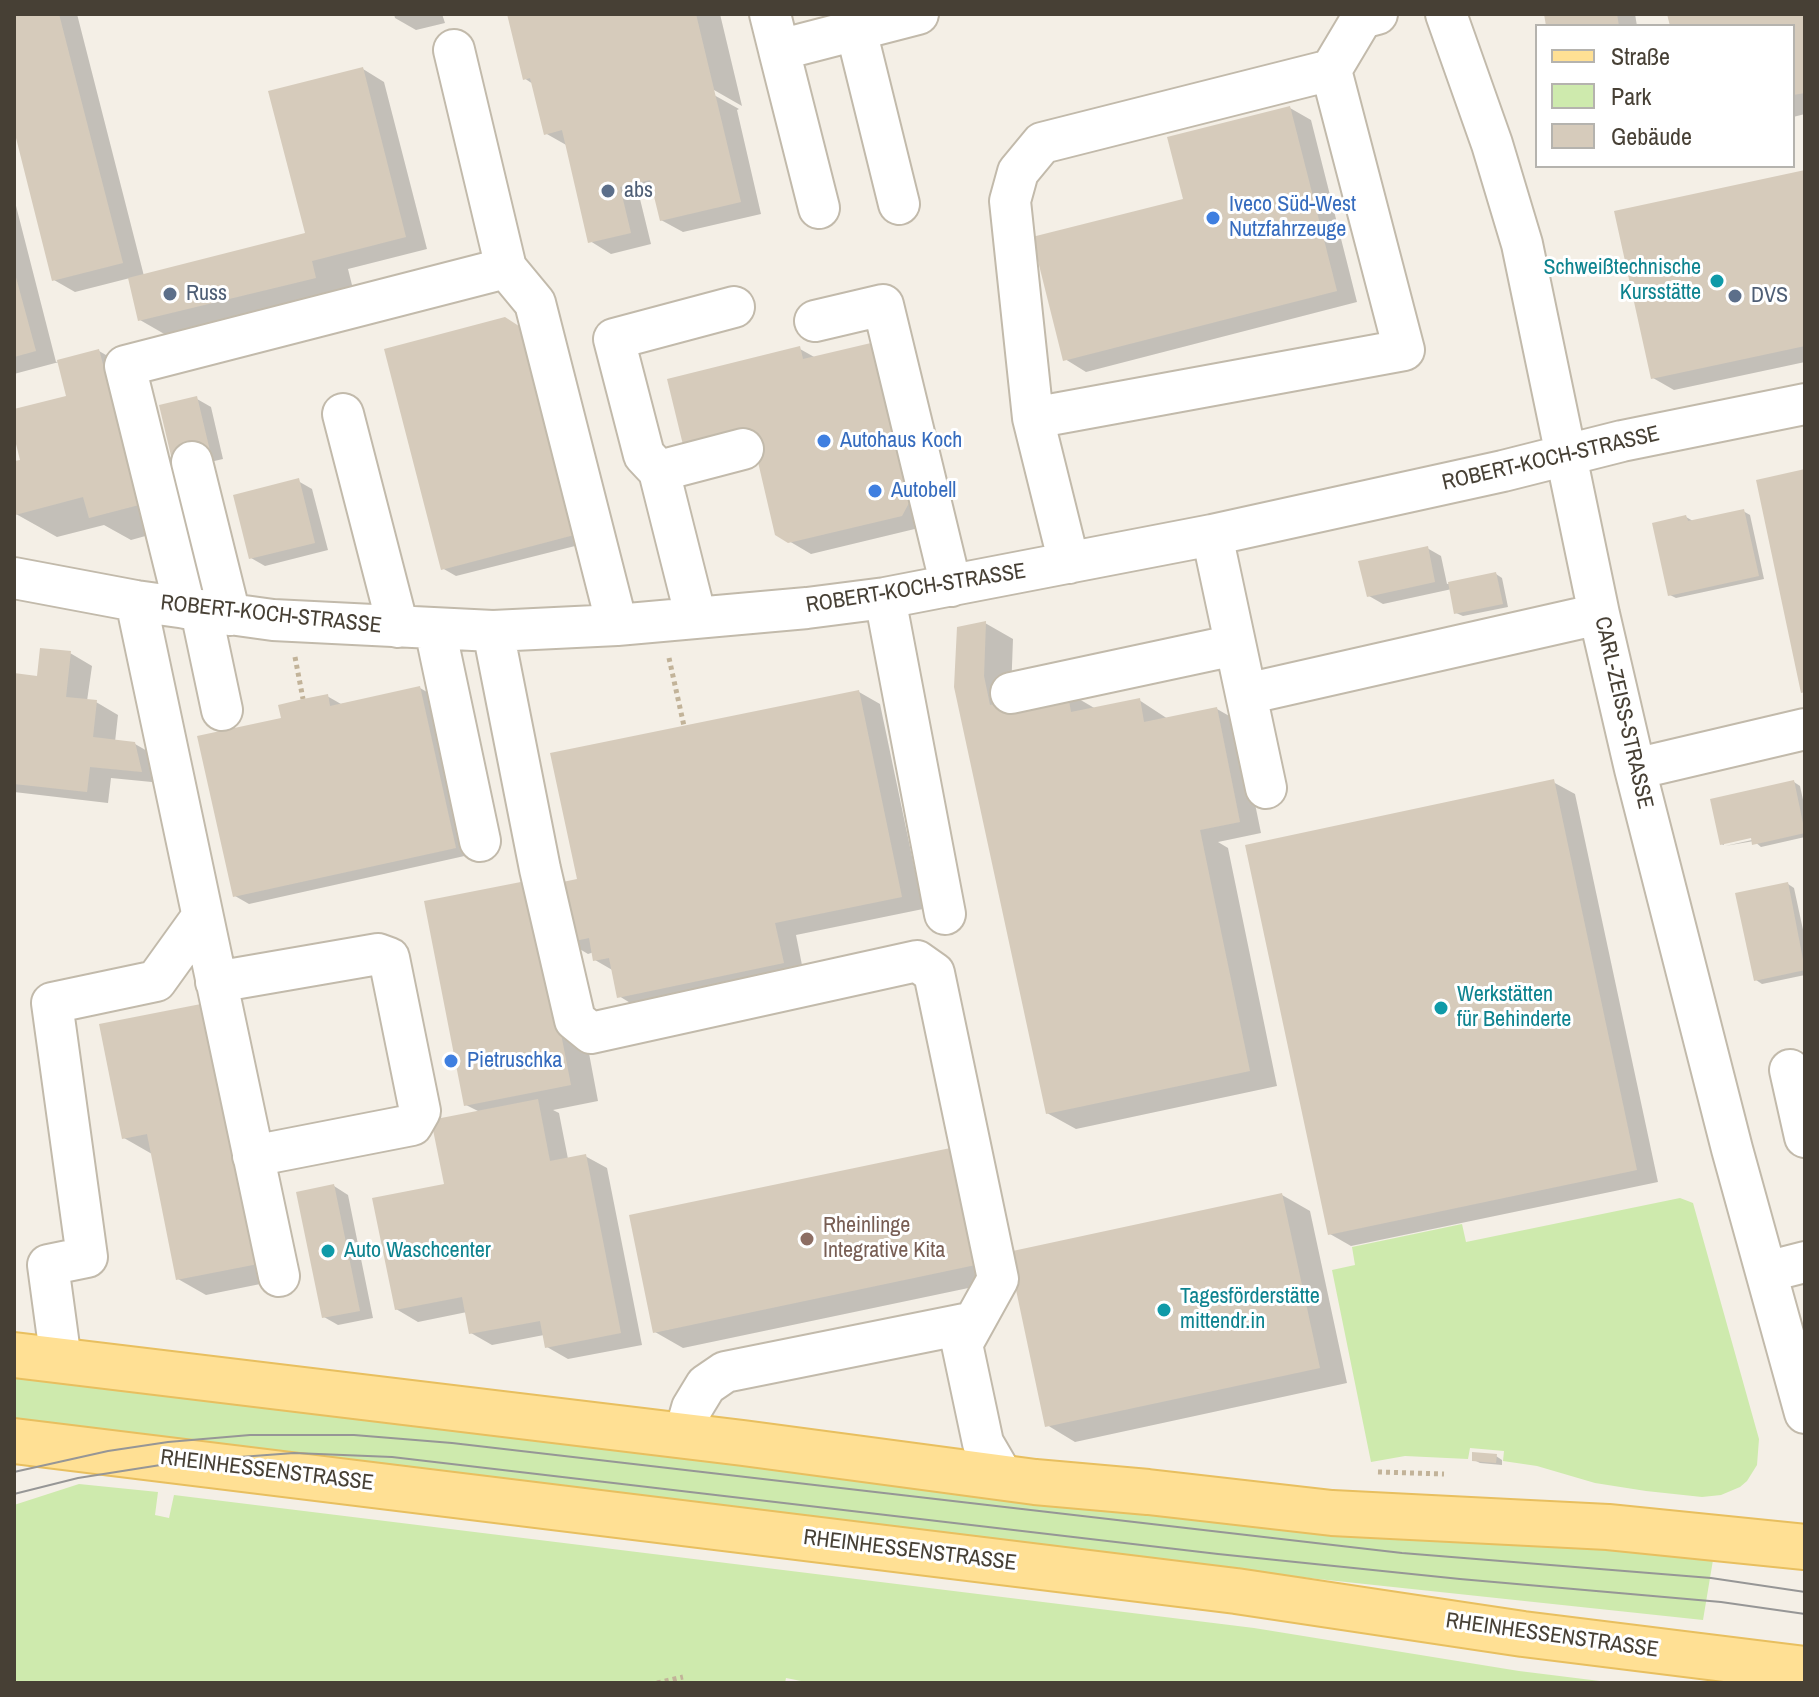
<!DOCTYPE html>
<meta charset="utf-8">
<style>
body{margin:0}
#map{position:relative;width:1819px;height:1697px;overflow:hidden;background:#f4efe6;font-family:"Archivo Narrow",sans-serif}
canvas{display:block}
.frame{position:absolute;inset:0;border:16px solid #474035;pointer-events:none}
.legend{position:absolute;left:1535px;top:24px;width:260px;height:144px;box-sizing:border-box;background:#fff;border:2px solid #b5b3ae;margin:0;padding:10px 14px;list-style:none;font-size:24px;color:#474035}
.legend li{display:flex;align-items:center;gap:16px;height:40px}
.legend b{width:40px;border:2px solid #b5b3ae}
</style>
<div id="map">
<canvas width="1819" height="1697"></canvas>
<div class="frame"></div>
<ul class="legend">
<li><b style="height:10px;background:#ffe094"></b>Straße</li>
<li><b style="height:22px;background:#ceeaad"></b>Park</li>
<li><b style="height:22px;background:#d6cbbb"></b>Gebäude</li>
</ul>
</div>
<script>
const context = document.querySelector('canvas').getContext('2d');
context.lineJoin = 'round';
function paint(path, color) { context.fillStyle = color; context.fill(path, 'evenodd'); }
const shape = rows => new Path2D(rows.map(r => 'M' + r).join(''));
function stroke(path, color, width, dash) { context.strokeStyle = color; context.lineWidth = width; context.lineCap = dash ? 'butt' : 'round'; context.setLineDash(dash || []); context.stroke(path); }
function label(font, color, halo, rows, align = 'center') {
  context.font = font + ' "Archivo Narrow",sans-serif'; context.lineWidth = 6; context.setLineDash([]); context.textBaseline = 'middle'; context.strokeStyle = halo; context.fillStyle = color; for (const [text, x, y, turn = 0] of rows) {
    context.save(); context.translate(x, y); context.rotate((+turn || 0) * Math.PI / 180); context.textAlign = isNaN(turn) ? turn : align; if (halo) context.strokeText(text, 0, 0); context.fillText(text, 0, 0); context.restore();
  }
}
const green = shape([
 [1680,1198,1693,1203,1759,1439,1757,1465,1747,1481,1740,1487,1721,1495,1702,1497,1646,1491,1595,1483,1537,1466,1503,1461,1504,1451,1470,1448,1468,1459,1405,1456,1371,1462,1332,1270,1355,1265,1352,1247,1462,1224,1466,1242],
 [14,1376,1714,1554,1703,1620,1130,1559,14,1422],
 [79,1484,158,1492,155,1515,169,1518,174,1495,1254,1628,1519,1671,1616,1683,811,1683,786,1678,785,1683,14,1683,14,1505]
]);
const shadow = shape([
 [14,14,77,14,144,276,305,235,363,69,384,82,427,249,348,269,356,301,180,343,140,320,130,278,75,292,54,280,14,122],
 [394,14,442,14,445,23,416,30,395,18],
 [509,14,720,14,742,106,707,86,705,90,739,109,737,110,761,214,683,232,661,220,655,195,640,199,651,244,611,254,590,241,568,146,545,133,533,84,524,78],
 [1546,14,1635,14,1637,26,1548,26],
 [1670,14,1805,14,1805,114,1793,117,1793,26,1672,26],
 [1290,108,1311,120,1357,302,1086,372,1065,359,1185,200],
 [1805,172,1805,362,1674,390,1653,378],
 [14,198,56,362,99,351,139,374,178,527,131,540,104,525,57,537,16,514,14,505,14,464,23,461,14,429,14,411,69,397,59,362,14,374],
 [505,320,591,542,456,576,442,568],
 [870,345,892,357,923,527,811,554,777,534,800,349,816,358],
 [197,399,211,407,223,459,188,467],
 [298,481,312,489,328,550,265,566,251,558],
 [1743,511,1750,515,1764,579,1676,598,1670,595,1686,517,1693,521],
 [1427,548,1441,556,1447,584,1496,574,1502,578,1508,607,1463,616,1456,613,1452,589,1383,604,1369,596],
 [985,623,1013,639,1011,693,1067,692,1096,709,1139,700,1168,719,1217,709,1238,721,1261,833,1218,842,1228,848,1277,1086,1076,1129,1047,1113,956,687],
 [70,653,92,666,87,701,96,702,118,715,115,742,135,744,156,756,162,783,111,778,108,803,14,792,14,675,39,678],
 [420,688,434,696,469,855,249,904,235,896,283,719,327,696,341,704],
 [859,692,880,704,923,909,796,935,804,975,640,1009,619,996,614,971,595,960,594,952,588,954,568,942,598,1101,553,1110,559,1113,568,1159,585,1156,607,1168,642,1345,568,1359,547,1347,544,1335,492,1345,471,1333,467,1312,418,1322,396,1309,446,1185,480,1112,466,1105,557,897],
 [1553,782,1575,794,1658,1182,1351,1246,1330,1234],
 [1794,782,1800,786,1805,809,1805,837,1761,847,1754,841,1725,846,1761,838,1760,834,1724,842,1724,845,1721,844],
 [1788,884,1794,888,1805,939,1805,975,1762,984,1756,980],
 [101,1026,285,1279,206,1295,178,1279,152,1154,124,1138],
 [334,1186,348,1195,373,1318,338,1325,324,1317],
 [1282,1195,1310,1211,1347,1383,1075,1442,1047,1425,1016,1278,683,1348,655,1332],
 [1496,1456,1502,1460,1502,1465,1480,1463,1474,1460]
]);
const building = shape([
 [14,14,59,14,123,263,52,281,14,130],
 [507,14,696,14,741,202,660,221,650,180,620,187,631,233,588,243,562,130,544,135,530,78,523,80],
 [1544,14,1617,14,1619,26,1546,26],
 [1667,14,1805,14,1805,93,1793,95,1793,26,1670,26],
 [363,67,406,237,312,261,316,278,138,321,128,278,305,233,268,91],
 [1290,106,1337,291,1063,361,1032,237,1183,199,1167,137],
 [1805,170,1805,346,1651,379,1614,211],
 [14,270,36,351,14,357],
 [505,317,525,330,578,534,441,570,384,349],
 [871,343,881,384,887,383,895,415,889,416,909,503,902,516,788,543,775,535,751,432,684,449,667,379,800,346,803,359],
 [99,349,139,505,89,518,83,497,15,515,14,461,20,460,14,436,14,409,66,396,57,360],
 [197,396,210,451,172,460,159,405],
 [1805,469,1805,692,1801,693,1756,480],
 [299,478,315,543,249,559,233,495],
 [1744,509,1759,576,1668,596,1652,523,1686,515,1688,521],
 [1428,546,1435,582,1367,597,1358,561],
 [1496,572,1503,604,1454,614,1448,582],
 [986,621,984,676,990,705,1067,690,1071,712,1140,698,1144,722,1217,707,1240,822,1200,830,1250,1071,1046,1114,954,687,957,627],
 [40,648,71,651,66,697,97,700,93,737,135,742,142,772,90,767,87,792,14,784,14,673,37,676],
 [420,686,456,848,233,897,197,736,281,718,278,705,303,699,328,694,330,706],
 [859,690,902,897,775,923,784,963,617,998,609,958,593,961,589,938,565,943,553,884,577,879,550,753],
 [1554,779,1637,1170,1328,1235,1245,845],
 [1794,780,1805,833,1752,845,1751,838,1720,845,1710,799],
 [531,880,571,1085,464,1106,424,901],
 [1788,882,1805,970,1754,981,1735,893],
 [206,1003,258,1264,176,1280,147,1134,122,1139,99,1024],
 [538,1099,550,1161,586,1154,621,1333,545,1348,540,1321,469,1334,462,1297,395,1310,372,1198,444,1184,431,1120],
 [960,1146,985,1263,653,1333,629,1215],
 [334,1184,360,1311,322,1318,296,1192],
 [1282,1193,1320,1368,1045,1427,1008,1252],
 [1472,1452,1497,1454,1496,1463,1472,1461]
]);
const path = shape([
 [295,657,303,699],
 [669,658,684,726],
 [1378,1472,1444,1474],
 [657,1683,683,1677]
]);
const minor = shape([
 [770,14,779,50,918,14],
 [1446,14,1492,144,1522,244,1599,614,1635,769,1732,1149,1805,1413],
 [856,30,899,204],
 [454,50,506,268,535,303,617,625],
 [779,50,819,208],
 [1331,70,1362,18,1377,14],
 [815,321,883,305,951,586],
 [343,414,398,627],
 [1033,418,1404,350,1331,70,1042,143,1018,172,1010,201,1033,418,1069,563],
 [192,462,230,615],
 [659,471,743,449],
 [1212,535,1266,788],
 [14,578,136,601,273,620,493,631,617,625,807,608,885,598,1212,535,1503,471,1622,441,1805,404],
 [885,598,945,914],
 [136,601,279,1276],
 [185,608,125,366,506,268],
 [201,611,222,710],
 [696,618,659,471,644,455,614,339,734,307],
 [435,629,480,841],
 [493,631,540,869,575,1020,591,1033,917,961,934,973,998,1279,962,1344,983,1443,1004,1479],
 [1011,693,1235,645],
 [1246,694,1599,614],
 [1635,769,1805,729],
 [216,982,378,954,389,958,420,1111,412,1125,253,1156],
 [1790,1070,1805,1137],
 [1766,1272,1805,1262],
 [61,1361,48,1265,87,1257,52,1003,156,981,202,917],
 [684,1436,692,1408,706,1385,725,1372,974,1322]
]);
const major = shape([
 [14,1355,743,1443,1035,1482,1148,1492,1332,1513,1608,1527,1805,1547],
 [14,1441,1236,1591,1523,1634,1805,1669]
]);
const tram = shape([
 [14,1472,108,1451,168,1442,250,1435,354,1435,452,1443,1402,1553,1711,1578,1805,1592],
 [14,1494,78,1478,186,1461,294,1453,392,1457,1218,1554,1460,1579,1721,1602,1805,1614]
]);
const markers = [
 [608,191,8,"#5c6f8a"],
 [1213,218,8,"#3f7fe0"],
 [1717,281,8,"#0f9aa8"],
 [170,294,8,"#5c6f8a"],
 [1735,296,8,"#5c6f8a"],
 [824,441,8,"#3f7fe0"],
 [875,491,8,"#3f7fe0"],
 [1441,1008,8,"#0f9aa8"],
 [451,1061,8,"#3f7fe0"],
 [807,1239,8,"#8d6e63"],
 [328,1251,8,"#0f9aa8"],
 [1164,1310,8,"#0f9aa8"]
];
const serviceNames = [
 ["abs",624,191],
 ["Russ",186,294],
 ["DVS",1751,296]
];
const shopNames = [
 ["Iveco Süd-West",1229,205],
 ["Nutzfahrzeuge",1229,230],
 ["Autohaus Koch",840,441],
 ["Autobell",891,491],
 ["Pietruschka",467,1061]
];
const cultureNames = [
 ["Schweißtechnische",1701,268,"right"],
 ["Kursstätte",1701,293,"right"],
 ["Werkstätten",1457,995],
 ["für Behinderte",1457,1020],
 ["Auto Waschcenter",344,1251],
 ["Tagesförderstätte",1180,1297],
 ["mittendr.in",1180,1322]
];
const streetNames = [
 ["ROBERT-KOCH-STRASSE",1551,459,-13],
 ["ROBERT-KOCH-STRASSE",916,589,-9],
 ["ROBERT-KOCH-STRASSE",271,615,6],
 ["CARL-ZEISS-STRASSE",1623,713,77],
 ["RHEINHESSENSTRASSE",267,1471,7],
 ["RHEINHESSENSTRASSE",910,1551,7],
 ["RHEINHESSENSTRASSE",1552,1636,8]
];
const educationNames = [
 ["Rheinlinge",823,1226],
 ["Integrative Kita",823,1251]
];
paint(green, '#ceeaad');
paint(shadow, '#0003');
paint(building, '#d6cbbb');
stroke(minor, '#c2baab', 44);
stroke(major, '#e8bf5f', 48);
stroke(path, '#c2b399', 5, [4, 4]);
stroke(minor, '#fff', 40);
stroke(major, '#ffe094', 44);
stroke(tram, '#969696', 2);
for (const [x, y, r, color] of markers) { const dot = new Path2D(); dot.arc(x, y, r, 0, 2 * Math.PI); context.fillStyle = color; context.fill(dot); stroke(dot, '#fff', 3); }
label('22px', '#4e5e75', '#fff', serviceNames, 'left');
label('22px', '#366cbe', '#fff', shopNames, 'left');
label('22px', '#0d838f', '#fff', cultureNames, 'left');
label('22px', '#474035', '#fff', streetNames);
label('22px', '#785e54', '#fff', educationNames, 'left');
</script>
